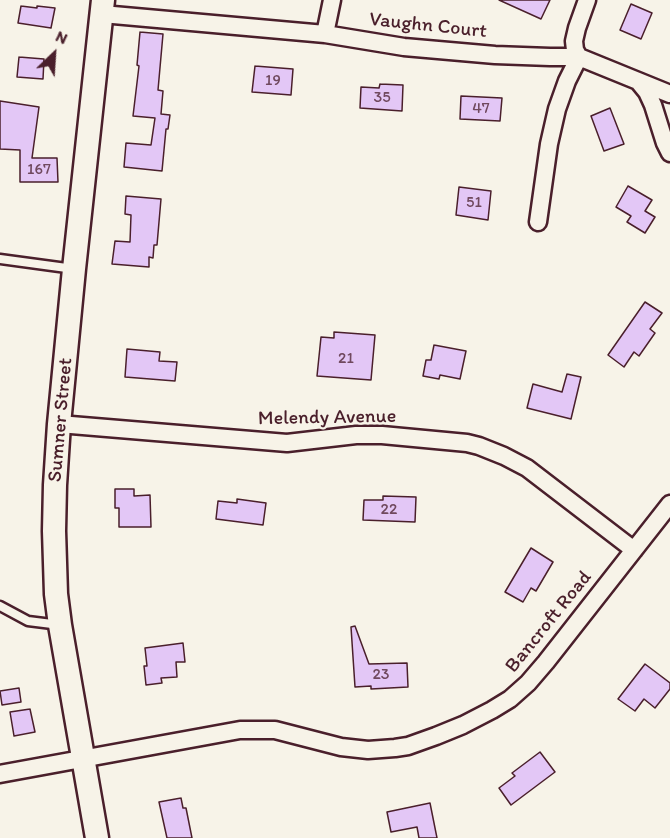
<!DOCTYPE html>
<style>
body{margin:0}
#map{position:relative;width:670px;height:838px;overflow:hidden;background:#f7f3e8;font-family:Itim,sans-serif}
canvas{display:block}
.north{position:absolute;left:24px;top:24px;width:60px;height:60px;-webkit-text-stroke:4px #f7f3e8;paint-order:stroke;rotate:25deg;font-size:16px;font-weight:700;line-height:24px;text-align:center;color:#4a1f2b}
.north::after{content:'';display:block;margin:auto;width:21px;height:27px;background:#4a1f2b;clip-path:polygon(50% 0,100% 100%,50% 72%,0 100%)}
</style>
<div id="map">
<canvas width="670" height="838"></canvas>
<div class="north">N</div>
</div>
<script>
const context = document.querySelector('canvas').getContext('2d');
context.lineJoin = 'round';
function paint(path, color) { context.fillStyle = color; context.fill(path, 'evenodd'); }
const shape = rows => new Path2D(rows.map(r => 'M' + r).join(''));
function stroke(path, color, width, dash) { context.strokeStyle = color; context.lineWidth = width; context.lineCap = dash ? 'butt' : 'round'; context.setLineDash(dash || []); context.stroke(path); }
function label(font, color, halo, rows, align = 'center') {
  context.font = font + ' Itim,sans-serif'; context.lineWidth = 4.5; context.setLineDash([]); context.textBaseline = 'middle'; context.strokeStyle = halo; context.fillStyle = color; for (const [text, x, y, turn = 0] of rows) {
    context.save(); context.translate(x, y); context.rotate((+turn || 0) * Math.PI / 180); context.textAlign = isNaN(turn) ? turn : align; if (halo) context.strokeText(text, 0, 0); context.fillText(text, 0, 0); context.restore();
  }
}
const building = shape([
 [499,0,550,0,541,19,499,0],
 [631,4,652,13,641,39,620,30,631,4],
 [21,6,37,8,37,6,55,8,51,28,18,23,21,6],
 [140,32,163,34,158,90,163,91,161,114,170,115,168,129,166,129,162,171,124,167,126,143,151,145,155,118,133,116,139,66,137,65,140,32],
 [19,57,44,59,43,79,17,77,19,57],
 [255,66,293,69,291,95,252,92,255,66],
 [380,84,403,85,402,111,360,108,361,87,379,88,380,84],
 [461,96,502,98,500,121,460,119,461,96],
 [0,101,39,107,32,158,57,158,58,182,20,182,20,150,0,149,0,101],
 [610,108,624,144,604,151,591,116,610,108],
 [628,186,652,200,645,211,655,217,645,233,627,222,631,216,616,207,628,186],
 [459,187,491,191,488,220,456,215,459,187],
 [126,196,161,199,157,245,154,245,153,258,149,257,149,267,112,264,115,241,130,242,131,215,125,214,126,196],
 [645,302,662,313,650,329,655,333,639,356,634,352,624,367,608,355,645,302],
 [334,332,375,335,371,380,317,376,321,337,334,338,334,332],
 [434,345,466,351,460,379,440,375,439,379,423,376,426,360,431,360,434,345],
 [127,349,160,352,159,361,177,362,175,381,125,377,127,349],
 [567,374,581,377,571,419,527,408,533,384,562,392,567,374],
 [115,489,134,489,134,496,150,495,151,527,119,527,119,508,115,508,115,489],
 [383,496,416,497,415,522,363,520,364,500,383,500,383,496],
 [237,499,266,503,263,525,216,519,218,501,237,503,237,499],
 [531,548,553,562,536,591,531,588,523,602,505,592,531,548],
 [355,626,369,664,407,663,408,687,371,689,371,686,355,687,351,627,355,626],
 [183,643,185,662,176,662,177,677,161,678,162,683,146,685,144,666,147,666,145,648,183,643],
 [645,664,670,683,670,689,655,708,644,699,635,711,618,699,645,664],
 [19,688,21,702,2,705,0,691,19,688],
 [30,709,35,732,14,736,10,712,30,709],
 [540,752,555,772,511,805,499,788,515,776,512,773,540,752],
 [181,798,183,808,186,808,192,838,167,838,159,802,181,798],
 [430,803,437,838,419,838,417,827,391,832,387,812,430,803]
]);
const lane = shape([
 [0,259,74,269],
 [0,606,28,621,60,625]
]);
const street = shape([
 [587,0,577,28,574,41,575,50,579,57,670,94],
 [102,14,325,34,404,47,495,55,550,57,579,57,567,81,557,109,549,144,538,222],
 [325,34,332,0],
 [638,81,647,92,653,105,665,143,670,153],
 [59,424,287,443,356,435,382,435,467,443,479,446,504,456,527,468,634,550],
 [0,774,240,730,275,730,341,747,368,750,395,748,408,746,436,736,463,725,492,710,510,699,528,683,546,662,670,504]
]);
const secondary = shape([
 [97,838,60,625,56,594,54,531,55,485,59,424,74,269,103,0]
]);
const numberNames = [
 ["19",273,81],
 ["35",382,98],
 ["47",481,109],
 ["167",39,170],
 ["51",474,203],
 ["21",346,359],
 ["22",389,510],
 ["23",381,675]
];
const streetNames = [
 ["Vaughn Court",428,26,6],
 ["Melendy Avenue",327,418,-1],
 ["Sumner Street",61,420,-85],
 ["Bancroft Road",549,622,-51]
];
paint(building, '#e3c7f6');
stroke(building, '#4a1f2b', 1.5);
stroke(lane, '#4a1f2b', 13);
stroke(street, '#4a1f2b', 21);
stroke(secondary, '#4a1f2b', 27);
stroke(lane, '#f7f3e8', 8);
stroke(street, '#f7f3e8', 16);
stroke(secondary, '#f7f3e8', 22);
label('16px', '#70495e', null, numberNames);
label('20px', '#4a1f2b', '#f7f3e8', streetNames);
</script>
